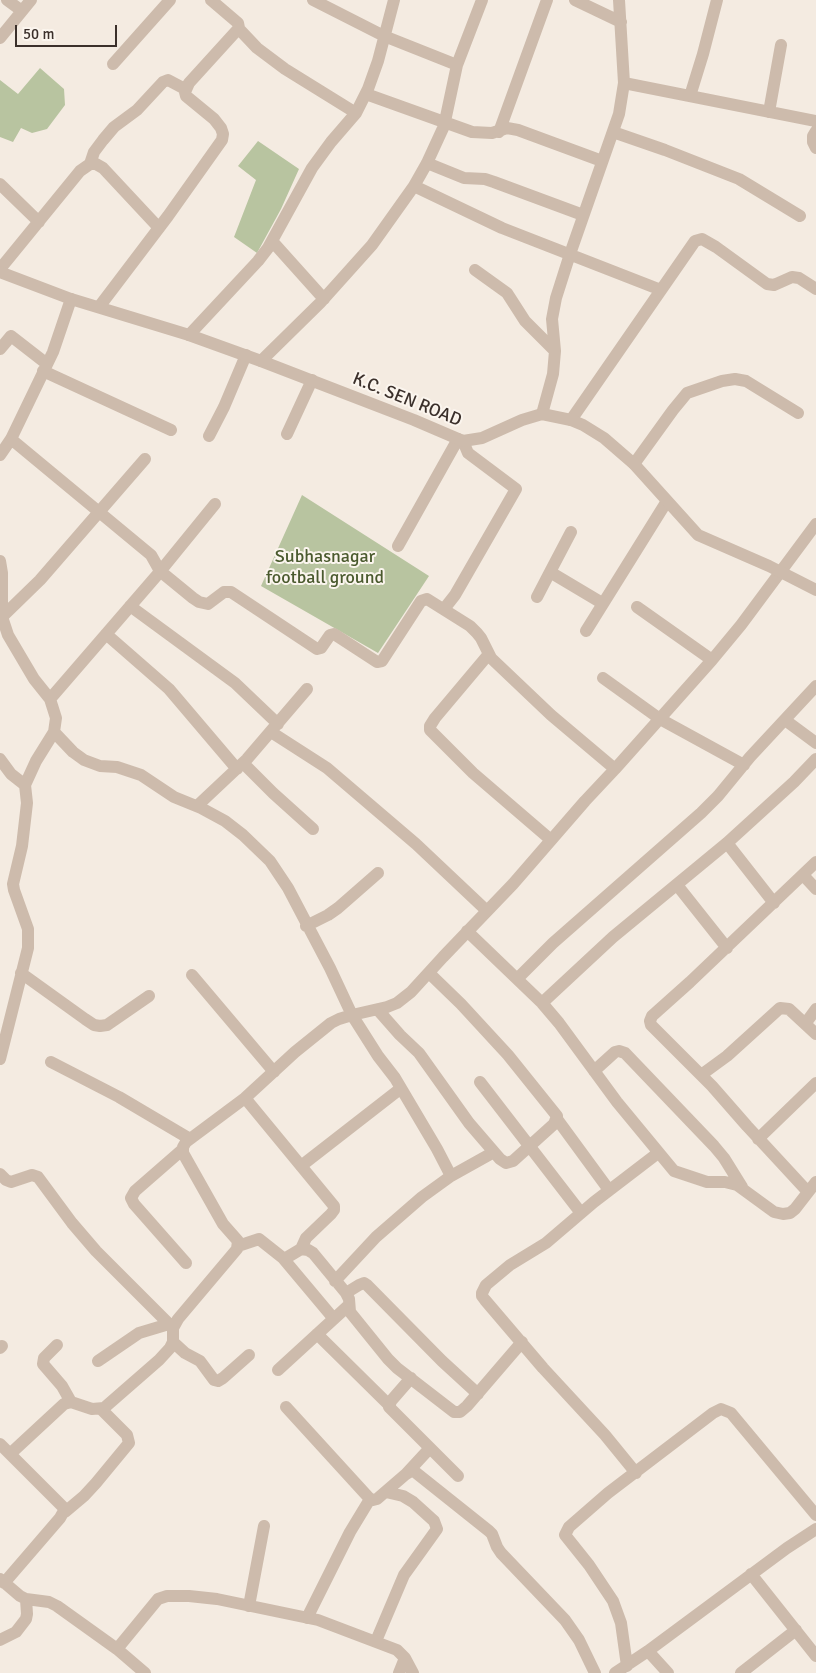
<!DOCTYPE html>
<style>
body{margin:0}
#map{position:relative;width:816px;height:1673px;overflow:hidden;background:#f4ebe1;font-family:Signika,sans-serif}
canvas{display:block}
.scale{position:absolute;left:15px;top:25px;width:102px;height:22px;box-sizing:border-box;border:2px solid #3b302b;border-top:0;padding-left:6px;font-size:15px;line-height:18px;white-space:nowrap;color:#3b302b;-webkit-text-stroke:4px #fbf5ee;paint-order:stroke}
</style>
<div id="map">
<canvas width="816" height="1673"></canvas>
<div class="scale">50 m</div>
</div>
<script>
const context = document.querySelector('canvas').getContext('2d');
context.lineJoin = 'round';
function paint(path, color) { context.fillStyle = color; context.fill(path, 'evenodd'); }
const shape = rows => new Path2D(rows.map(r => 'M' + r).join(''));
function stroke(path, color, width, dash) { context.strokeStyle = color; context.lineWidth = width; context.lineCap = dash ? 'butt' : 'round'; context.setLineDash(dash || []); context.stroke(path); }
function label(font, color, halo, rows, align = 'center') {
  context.font = font + ' Signika,sans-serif'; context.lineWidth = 4; context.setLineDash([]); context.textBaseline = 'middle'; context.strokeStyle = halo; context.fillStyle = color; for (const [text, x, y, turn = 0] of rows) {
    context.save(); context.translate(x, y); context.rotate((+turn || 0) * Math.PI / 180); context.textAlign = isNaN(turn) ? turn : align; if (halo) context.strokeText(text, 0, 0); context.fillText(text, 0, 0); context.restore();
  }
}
const green = shape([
 [40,68,64,89,65,105,47,129,32,133,21,128,13,142,0,137,0,80,18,94],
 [258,141,299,169,281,209,257,253,234,237,256,180,238,166],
 [302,495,429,576,378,653,261,586]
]);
const minor = shape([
 [7,0,22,11],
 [313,0,384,36,457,65],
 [575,0,621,22],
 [239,29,257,48,285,69,356,113],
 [0,38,31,0],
 [113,64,170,0],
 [624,83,816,121],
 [366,94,472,132,492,133,507,128,518,130,602,161],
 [690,96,703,54,717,0],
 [769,112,781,45],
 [816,131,813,136,813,142,816,148],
 [499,132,547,0],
 [613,132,665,150,739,179,800,216],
 [427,163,464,178,485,179,494,182,583,215],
 [90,164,94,152,103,140,114,127,137,110,163,82,168,80,185,89],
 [0,184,39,222],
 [414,186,502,228,661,290],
 [272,241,324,299],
 [0,269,80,171,90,164,96,164,103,168,159,228],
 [475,270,507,293,525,321,555,351],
 [99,307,168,216,222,140,223,134,221,128,214,119,186,96,185,92,189,83,239,28,238,23,211,0],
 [189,335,258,261,268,248,312,168,331,142,356,113,368,89,378,61,394,0],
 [0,349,11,336,47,364],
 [261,361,320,303,372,245,414,186,427,163,444,126,457,65,482,0],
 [43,371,171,430],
 [542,414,553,374,555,351,552,319,556,298,570,254,619,114,624,83,619,0],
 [571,420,695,241,702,239,716,247,767,284,774,285,792,277,799,278,816,289],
 [287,434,312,380],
 [209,436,224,407,246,355],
 [11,439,151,555,160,571,193,598,199,602,208,604,224,592,231,592,317,649,321,648,330,635,334,634,377,662,382,661,421,601,427,599,470,626,477,633,481,638,491,658,551,715,615,769],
 [0,455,11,439,53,352,71,299],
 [634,464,673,410,687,393,722,381,735,379,746,381,798,413],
 [571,532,550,572,602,603],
 [398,546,458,439],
 [0,561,2,573,2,617,8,635,34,679,50,699,56,718,54,732,36,761,25,785,27,803,22,846,13,884,14,890,28,929,28,948,0,1059],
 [537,597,550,572],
 [130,606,235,683,278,724],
 [637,607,712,660],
 [444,609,455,595,516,489,468,453,463,441],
 [2,617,40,580,145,459],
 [586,631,667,501],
 [106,634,169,689,237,769],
 [488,655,435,718,430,726,430,730,473,773,551,840],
 [603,678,660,719,744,765],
 [50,699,158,574,215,504],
 [785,720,816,743],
 [54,732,73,752,84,760,100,766,117,767,141,775,174,797,201,808,225,821,243,835,270,861,288,888,330,968,352,1015,378,1056,395,1078,437,1149,451,1176],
 [271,732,327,768,416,844,487,911],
 [0,759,11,774,25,785],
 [243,763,273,793,313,829],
 [197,806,247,759,307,689],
 [727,843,774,903],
 [803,875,816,889],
 [677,885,727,948],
 [306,926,328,915,338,908,378,873],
 [467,931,542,1003,559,1023,617,1102,674,1171,707,1182,725,1182,737,1185,774,1212,783,1214,790,1213,795,1209,816,1182],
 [21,973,85,1019,94,1025,100,1026,107,1025,149,996],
 [192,975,274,1072],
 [518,978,553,943,701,813,718,796,750,757,816,686],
 [542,1003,613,937,727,843,794,782,816,759],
 [378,1010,400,1035,419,1053,469,1123,500,1159,506,1163,513,1161,554,1124,557,1116,508,1055,461,1004,429,973],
 [805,1024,816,1009],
 [51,1062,119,1097,190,1139],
 [594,1071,615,1052,619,1051,625,1053,714,1146,724,1158,742,1187],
 [701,1075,727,1056,780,1008,789,1009,816,1034],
 [480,1082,581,1213],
 [245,1098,334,1206,334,1210,331,1214,306,1238,301,1249],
 [557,1119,609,1190],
 [758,1139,816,1083],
 [182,1150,135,1191,131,1198,134,1204,186,1263],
 [301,1166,400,1089],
 [0,1174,6,1180,11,1182,32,1175,38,1177,72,1223,96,1251,173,1328],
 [808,1192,747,1126,712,1086,651,1025,650,1021,652,1016,690,982,816,862],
 [238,1246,259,1239,283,1258,286,1258,301,1249,308,1250,313,1253,346,1293,349,1299,350,1312,388,1359,397,1368,454,1412,460,1412,467,1406,522,1342],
 [282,1257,334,1319],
 [335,1281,376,1237,422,1197,451,1176,494,1152],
 [346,1293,359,1285,364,1283,367,1285,442,1361,478,1394],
 [317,1334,389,1405],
 [173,1342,185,1353,200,1361,214,1380,218,1381,223,1378,249,1355],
 [57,1345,44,1358,43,1364,62,1386,71,1402],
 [0,1348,2,1346],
 [98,1361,139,1333,169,1324],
 [278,1370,349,1305],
 [411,1378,391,1401,389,1407,458,1476],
 [286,1407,370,1499,373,1500,377,1499,406,1474,411,1471,415,1472,489,1531,492,1534,497,1547,501,1553,565,1620,579,1640,595,1673],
 [0,1444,65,1509,60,1518,4,1583],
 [10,1454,64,1404,71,1402,92,1409,104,1408,159,1360,170,1348,173,1342,173,1328,178,1319,237,1249,238,1241,223,1224,183,1153,183,1147,186,1142,245,1098,295,1052,331,1023,339,1019,352,1015,387,1007,397,1003,411,992,443,957,513,884,585,801,615,769,712,660,741,625,816,524],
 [636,1473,605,1435,543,1368,485,1300,482,1296,482,1293,486,1285,510,1265,546,1243,594,1202,658,1153],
 [406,1474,430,1448],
 [65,1512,84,1496,96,1483,129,1443,127,1435,101,1409],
 [751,1574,816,1656],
 [0,1579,20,1596,26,1599,49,1602,57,1606,117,1649,145,1673],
 [249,1606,264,1526],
 [307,1618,350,1532,370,1499],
 [0,1640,16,1632,26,1619,27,1614,26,1599],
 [376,1641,404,1575,437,1529,434,1521,413,1502,403,1496,386,1492],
 [117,1649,158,1599,167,1596,189,1596,217,1599,318,1620,397,1650,405,1658,413,1673],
 [648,1651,668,1673],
 [627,1666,621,1623,613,1601,589,1565,565,1535,569,1527,608,1493,713,1413,721,1409,731,1413,816,1515],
 [399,1673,405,1658],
 [615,1673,648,1651,787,1548,816,1529],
 [741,1673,796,1630]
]);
const tertiary = shape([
 [0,272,71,299,189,335,261,361,414,420,463,441,482,438,522,420,542,414,571,420,583,425,604,438,634,464,698,535,769,566,816,590]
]);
const streetNames = [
 ["K.C. SEN ROAD",407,400,22]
];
const parkNames = [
 ["Subhasnagar",325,557],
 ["football ground",325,578]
];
paint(green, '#b8c4a0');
stroke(minor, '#cdbbac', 12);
stroke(tertiary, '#cdbbac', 12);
label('18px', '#3b302b', '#fbf5ee', streetNames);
label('18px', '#4a5a2e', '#fbf5ee', parkNames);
</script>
